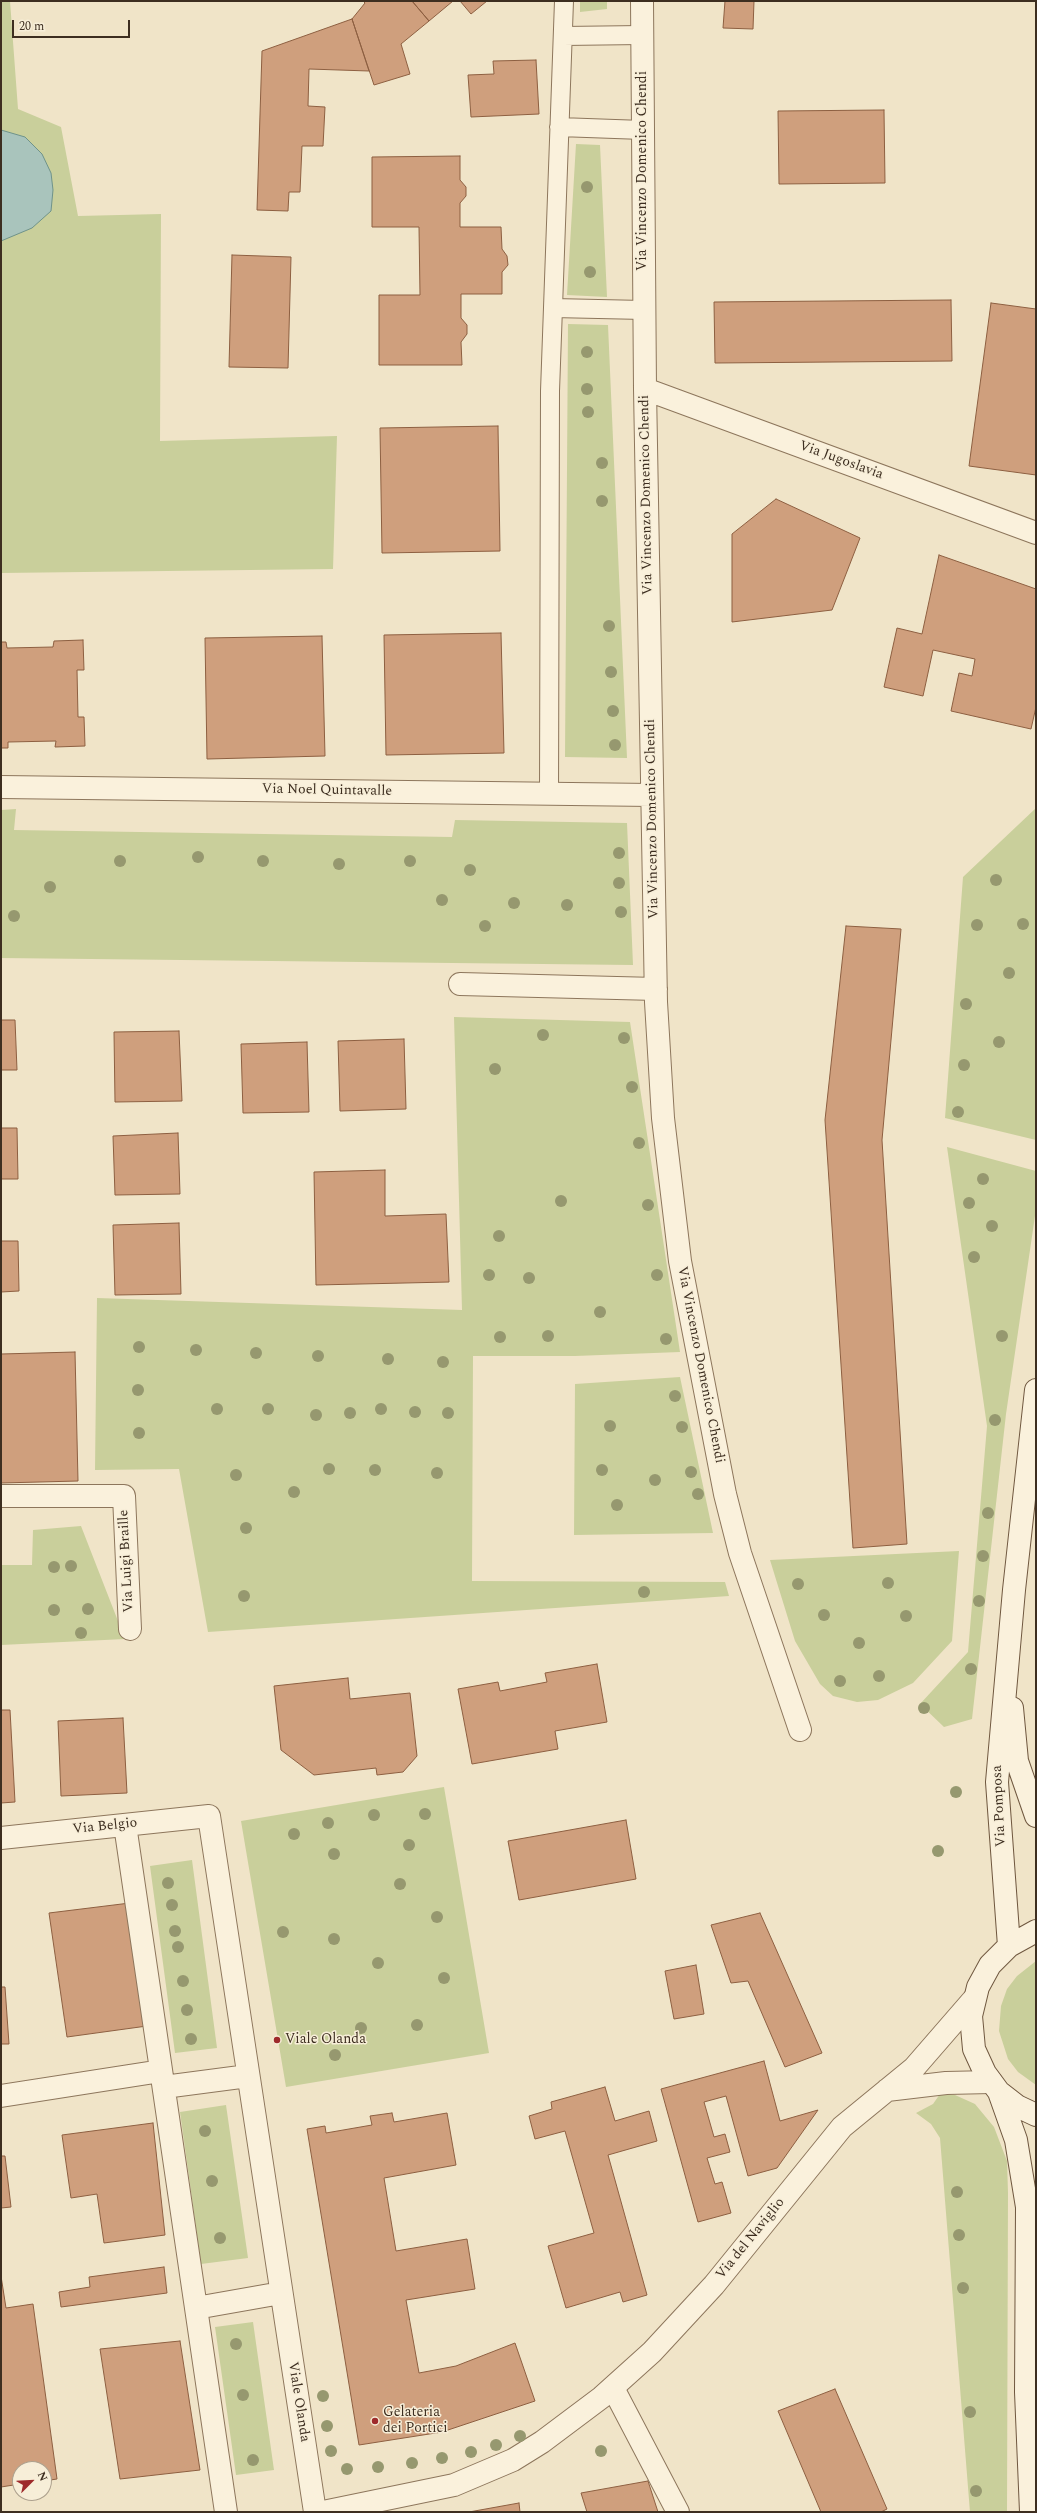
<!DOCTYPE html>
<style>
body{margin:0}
#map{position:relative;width:1037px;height:2513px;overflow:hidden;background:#f0e4c8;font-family:Spectral,serif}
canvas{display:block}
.frame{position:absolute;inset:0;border:2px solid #3d2e20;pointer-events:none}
.north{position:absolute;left:12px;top:2461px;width:40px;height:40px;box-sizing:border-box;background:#f7eed8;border:1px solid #ada18e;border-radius:50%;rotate:66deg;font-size:11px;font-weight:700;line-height:16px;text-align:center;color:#3d2e20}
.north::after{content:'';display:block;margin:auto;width:14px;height:18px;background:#9e2a2b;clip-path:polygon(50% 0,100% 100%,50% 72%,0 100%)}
.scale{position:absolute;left:12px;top:20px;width:118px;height:18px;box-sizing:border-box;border:2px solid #3d2e20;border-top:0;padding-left:5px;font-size:12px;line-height:14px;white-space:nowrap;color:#3d2e20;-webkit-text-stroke:3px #f7eed8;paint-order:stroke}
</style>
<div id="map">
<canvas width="1037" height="2513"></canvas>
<div class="frame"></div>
<div class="north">N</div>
<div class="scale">20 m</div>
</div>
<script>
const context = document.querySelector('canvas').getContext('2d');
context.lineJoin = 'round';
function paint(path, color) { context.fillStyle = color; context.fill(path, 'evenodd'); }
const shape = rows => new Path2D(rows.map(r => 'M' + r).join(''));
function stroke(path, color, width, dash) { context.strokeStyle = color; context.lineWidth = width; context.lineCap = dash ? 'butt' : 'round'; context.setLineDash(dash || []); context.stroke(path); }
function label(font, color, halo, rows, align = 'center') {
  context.font = font + ' Spectral,serif'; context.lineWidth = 3; context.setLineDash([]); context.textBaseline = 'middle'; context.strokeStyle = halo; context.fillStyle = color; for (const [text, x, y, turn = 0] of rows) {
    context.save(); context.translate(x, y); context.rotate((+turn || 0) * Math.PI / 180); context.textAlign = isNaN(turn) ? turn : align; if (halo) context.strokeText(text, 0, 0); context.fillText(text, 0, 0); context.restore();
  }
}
const green = shape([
 [1,1,10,1,18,109,61,127,78,216,161,214,160,441,337,436,333,569,1,573],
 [580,1,607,1,607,9,580,12],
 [576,144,600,145,607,297,567,295],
 [568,324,608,325,627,758,565,757],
 [1036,808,1036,1140,945,1118,963,877],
 [16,809,14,830,452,837,455,820,627,823,633,965,1,958,1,810],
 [454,1017,630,1022,680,1352,575,1356,473,1356,472,1581,725,1582,729,1596,208,1632,179,1469,95,1470,97,1298,462,1310],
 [947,1147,1036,1171,1036,1209,1006,1414,972,1719,944,1727,920,1704,968,1652,987,1426],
 [680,1377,713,1533,574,1535,575,1384],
 [81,1526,125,1639,1,1645,1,1565,32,1565,33,1530],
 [959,1551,952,1641,913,1683,878,1700,857,1702,833,1696,820,1684,795,1641,770,1560],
 [444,1787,489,2053,286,2087,241,1821],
 [192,1860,217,2048,175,2053,150,1866],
 [1036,1961,1036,2085,1018,2072,1008,2059,999,2031,1001,2006,1007,1989,1017,1976],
 [940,2094,955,2095,975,2104,994,2127,1007,2161,1008,2193,1007,2512,970,2512,940,2138,931,2124,916,2113,933,2104],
 [226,2105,248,2258,201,2264,180,2112],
 [253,2322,274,2470,236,2475,215,2327]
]);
const water = shape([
 [1,130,25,137,42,154,51,173,53,190,51,211,32,228,1,241,1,130]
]);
const building = shape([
 [363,1,412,1,429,21,401,44,410,74,374,85,352,19,365,3,363,1],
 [412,1,453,1,429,21,412,1],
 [460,1,487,1,471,14,460,1],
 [725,1,754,1,753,29,723,28,725,1],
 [352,19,369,71,309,69,308,106,325,107,323,146,302,146,300,192,289,192,288,211,257,210,262,51,352,19],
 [536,60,539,114,471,117,468,75,494,74,493,61,536,60],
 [884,110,885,183,779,184,778,111,884,110],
 [460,156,460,180,466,187,466,196,460,203,460,227,501,227,502,249,507,256,508,265,502,272,502,294,461,294,461,318,467,325,467,334,461,342,462,365,379,365,379,295,420,295,419,227,372,227,372,157,460,156],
 [232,255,291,257,288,368,229,367,232,255],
 [951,300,952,361,715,363,714,302,951,300],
 [991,303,1036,309,1036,475,969,466,991,303],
 [498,426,500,551,382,553,380,428,498,426],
 [776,499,860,538,832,610,732,622,732,534,776,499],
 [939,555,1036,589,1036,707,1031,729,951,711,959,673,972,676,975,659,933,650,923,696,884,687,897,628,922,634,939,555],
 [501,633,504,753,386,755,384,635,501,633],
 [322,636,325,756,207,759,205,638,322,636],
 [83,640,84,670,77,670,78,717,84,717,85,746,55,747,56,741,8,742,8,748,1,748,1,642,6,642,7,648,53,647,54,641,83,640],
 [846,926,901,929,882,1140,907,1544,853,1548,825,1120,846,926],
 [1,1020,15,1020,17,1070,1,1070,1,1020],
 [179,1031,182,1101,115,1102,114,1032,179,1031],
 [404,1039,406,1109,340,1111,338,1041,404,1039],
 [307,1042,309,1112,243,1113,241,1044,307,1042],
 [1,1128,17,1128,18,1179,1,1179,1,1128],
 [178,1133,180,1194,115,1195,113,1136,178,1133],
 [385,1170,385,1216,446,1214,449,1282,316,1285,314,1172,385,1170],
 [179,1223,181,1294,115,1295,113,1225,179,1223],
 [1,1235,1,1241,18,1241,19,1291,1,1292,1,1235],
 [75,1352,78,1481,1,1483,1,1354,75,1352],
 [597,1664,607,1722,555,1731,558,1749,472,1764,458,1689,498,1682,500,1691,547,1682,545,1673,597,1664],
 [348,1678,350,1699,410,1693,417,1756,403,1772,377,1775,376,1768,314,1775,281,1750,274,1686,348,1678],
 [1,1710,10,1710,15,1802,1,1803,1,1710],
 [123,1718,127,1793,61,1796,58,1721,123,1718],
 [626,1820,636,1879,519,1900,508,1841,626,1820],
 [130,1903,147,2026,67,2037,49,1913,130,1903],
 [760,1913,822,2053,785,2067,748,1981,731,1983,711,1925,760,1913],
 [696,1965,704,2014,674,2019,665,1971,696,1965],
 [1,1987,5,1987,9,2044,1,2044,1,1987],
 [764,2061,780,2121,818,2110,777,2168,748,2176,726,2096,704,2102,714,2137,725,2134,730,2152,707,2158,715,2184,722,2182,731,2213,698,2222,661,2089,764,2061],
 [605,2087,615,2121,649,2111,657,2141,608,2155,647,2295,623,2302,620,2292,566,2308,548,2246,594,2233,565,2131,535,2139,529,2116,552,2109,551,2102,605,2087],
 [392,2113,394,2122,447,2113,456,2165,384,2178,396,2251,467,2239,475,2289,406,2300,419,2373,456,2366,515,2343,535,2401,442,2432,359,2445,307,2129,325,2126,326,2133,372,2125,370,2116,392,2113],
 [153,2123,165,2235,104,2243,97,2194,71,2198,62,2135,153,2123],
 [1,2156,5,2156,11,2207,1,2208,1,2156],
 [164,2267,167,2293,61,2307,59,2292,90,2287,89,2277,164,2267],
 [1,2276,6,2308,33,2304,57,2479,44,2481,44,2469,20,2469,20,2484,1,2487,1,2276],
 [180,2341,200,2470,120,2479,100,2349,180,2341],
 [835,2389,887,2509,881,2512,821,2512,778,2411,835,2389],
 [648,2481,658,2512,587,2512,581,2493,648,2481],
 [519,2503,520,2512,469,2512,519,2503]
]);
const service = shape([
 [563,36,642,35],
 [559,127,643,130],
 [553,308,644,310],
 [549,794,550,391,564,1]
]);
const minor = shape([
 [642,1,645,389,656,1002,663,1118,680,1261,725,1494,740,1553,800,1730],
 [645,389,1036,533],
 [1,787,652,795],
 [460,984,656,989],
 [1,1496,124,1496,130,1629],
 [125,1825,226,2512],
 [1,1838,209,1816,315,2512],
 [164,2087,248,2076],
 [1,2096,161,2071],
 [196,2308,281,2293],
 [613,2388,678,2512]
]);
const tertiary = shape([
 [887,2090,946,2083,991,2082],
 [323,2512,454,2485,513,2460,542,2442,602,2397,652,2352,714,2285,842,2127,914,2068,973,2000]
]);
const secondary = shape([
 [1012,1708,1017,1761,1036,1816],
 [1036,1931,1009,1946,990,1965,978,1987,971,2016,974,2049,985,2073,999,2092,1017,2106,1036,2115],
 [1009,1946,997,1782,1014,1590,1036,1390],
 [999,2092,1016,2140,1027,2207,1026,2392,1031,2512]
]);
const trees = [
 [587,187],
 [590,272],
 [587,352],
 [587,389],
 [588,412],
 [602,463],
 [602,501],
 [609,626],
 [611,672],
 [613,711],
 [615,745],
 [619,853],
 [198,857],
 [120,861],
 [263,861],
 [410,861],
 [339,864],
 [470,870],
 [996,880],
 [619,883],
 [50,887],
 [442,900],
 [514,903],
 [567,905],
 [621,912],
 [14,916],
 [1023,924],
 [977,925],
 [485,926],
 [1009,973],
 [966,1004],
 [543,1035],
 [624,1038],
 [999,1042],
 [964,1065],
 [495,1069],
 [632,1087],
 [958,1112],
 [639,1143],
 [983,1179],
 [561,1201],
 [969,1203],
 [648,1205],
 [992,1226],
 [499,1236],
 [974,1257],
 [489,1275],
 [657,1275],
 [529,1278],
 [600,1312],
 [548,1336],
 [1002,1336],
 [500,1337],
 [666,1339],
 [139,1347],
 [196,1350],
 [256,1353],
 [318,1356],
 [388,1359],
 [443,1362],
 [138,1390],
 [675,1396],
 [217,1409],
 [268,1409],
 [381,1409],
 [415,1412],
 [350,1413],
 [448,1413],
 [316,1415],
 [995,1420],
 [610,1426],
 [682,1427],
 [139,1433],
 [329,1469],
 [375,1470],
 [602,1470],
 [691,1472],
 [437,1473],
 [236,1475],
 [655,1480],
 [294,1492],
 [698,1494],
 [617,1505],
 [988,1513],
 [246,1528],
 [983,1556],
 [71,1566],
 [54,1567],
 [888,1583],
 [798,1584],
 [644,1592],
 [244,1596],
 [979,1601],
 [88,1609],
 [54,1610],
 [824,1615],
 [906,1616],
 [81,1633],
 [859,1643],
 [971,1669],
 [879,1676],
 [840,1681],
 [924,1708],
 [956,1792],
 [425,1814],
 [374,1815],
 [328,1823],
 [294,1834],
 [409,1845],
 [938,1851],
 [334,1854],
 [168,1883],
 [400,1884],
 [172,1905],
 [437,1917],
 [175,1931],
 [283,1932],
 [334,1939],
 [178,1947],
 [378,1963],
 [444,1978],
 [183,1981],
 [187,2010],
 [417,2025],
 [361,2028],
 [191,2039],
 [335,2055],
 [205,2131],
 [212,2181],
 [957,2192],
 [959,2235],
 [220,2238],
 [963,2288],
 [236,2344],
 [243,2395],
 [323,2396],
 [970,2412],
 [327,2426],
 [520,2436],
 [496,2445],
 [331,2451],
 [601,2451],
 [471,2452],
 [442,2458],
 [253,2460],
 [412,2463],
 [378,2467],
 [347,2469],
 [976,2491]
];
const markers = [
 [277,2040,4,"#9e2a2b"],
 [375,2421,4,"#9e2a2b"]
];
const streetNames = [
 ["Via Vincenzo Domenico Chendi",643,171,-90],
 ["Via Jugoslavia",841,461,20],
 ["Via Vincenzo Domenico Chendi",647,495,-91],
 ["Via Noel Quintavalle",327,791,1],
 ["Via Vincenzo Domenico Chendi",653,819,-91],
 ["Via Vincenzo Domenico Chendi",700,1365,79],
 ["Via Luigi Braille",127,1561,-93],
 ["Via Pomposa",1000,1806,-93],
 ["Via Belgio",105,1827,-6],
 ["Via del Naviglio",751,2239,-51],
 ["Viale Olanda",298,2402,81]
];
const poiNames = [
 ["Viale Olanda",285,2040],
 ["Gelateria",383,2413],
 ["dei Portici",383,2429]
];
paint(green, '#c9cf9b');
paint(water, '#a9c4bc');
stroke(water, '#6f938a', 1);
paint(building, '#cf9f7d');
stroke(building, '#8d5f41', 1);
stroke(service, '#8d765c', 20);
stroke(minor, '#8d765c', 24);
stroke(tertiary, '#8d765c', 24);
stroke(secondary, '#6f573f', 24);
stroke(service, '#faf1dc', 18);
stroke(minor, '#faf1dc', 22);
stroke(tertiary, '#faf1dc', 22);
stroke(secondary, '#faf1dc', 22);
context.fillStyle = '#96986f';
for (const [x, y] of trees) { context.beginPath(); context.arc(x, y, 6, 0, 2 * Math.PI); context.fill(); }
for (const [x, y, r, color] of markers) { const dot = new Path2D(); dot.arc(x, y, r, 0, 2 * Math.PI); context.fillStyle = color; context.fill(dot); stroke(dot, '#f7eed8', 1.5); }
label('14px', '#3d2e20', '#f7eed8', streetNames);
label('14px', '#3d2e20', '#f7eed8', poiNames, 'left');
</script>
